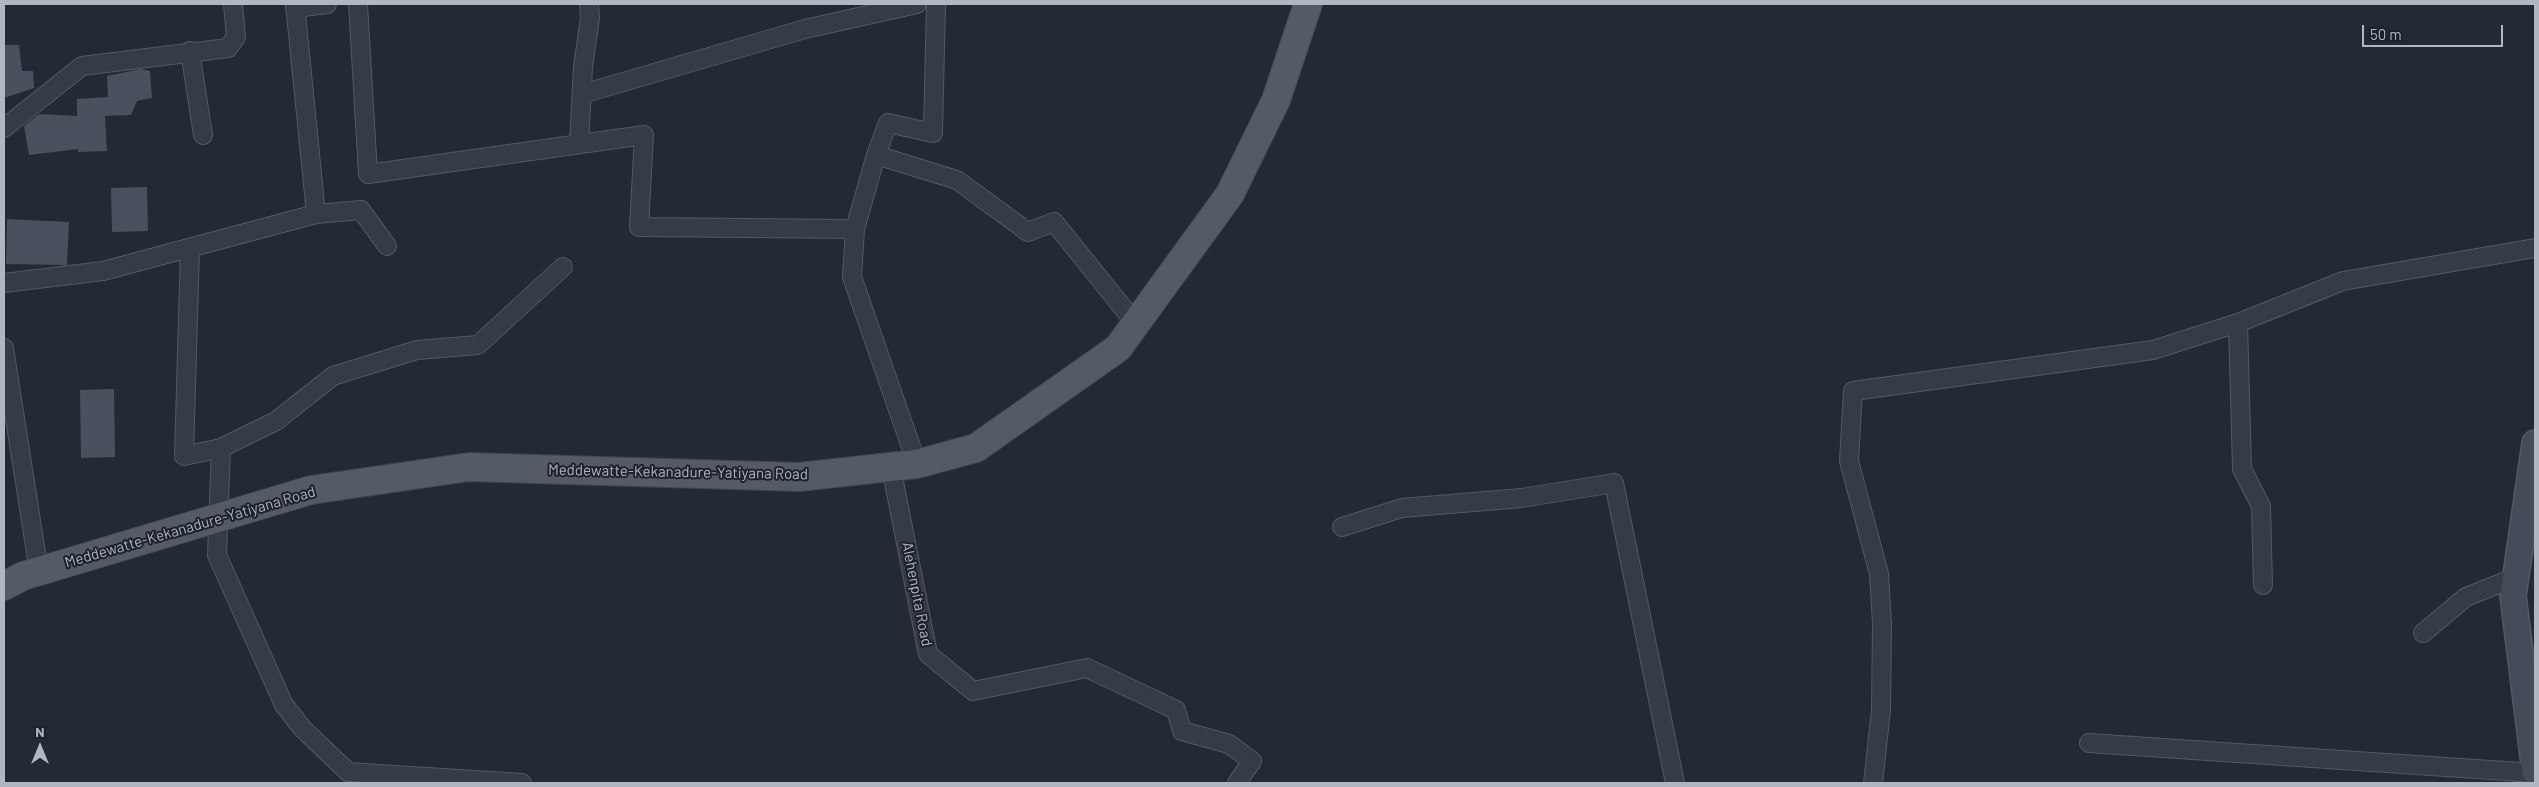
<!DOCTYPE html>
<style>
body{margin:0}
#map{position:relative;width:2539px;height:787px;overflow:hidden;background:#232a35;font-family:Barlow,sans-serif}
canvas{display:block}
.frame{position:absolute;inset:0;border:5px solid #b1b7c2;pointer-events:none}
.north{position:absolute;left:15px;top:722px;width:50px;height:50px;-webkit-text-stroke:4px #1c212a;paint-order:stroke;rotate:0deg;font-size:14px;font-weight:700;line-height:20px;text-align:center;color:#b1b7c2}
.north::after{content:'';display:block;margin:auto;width:18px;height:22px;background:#b1b7c2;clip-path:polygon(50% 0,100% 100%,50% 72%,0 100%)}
.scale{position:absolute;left:2362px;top:25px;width:141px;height:22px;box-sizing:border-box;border:2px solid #b1b7c2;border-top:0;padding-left:6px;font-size:15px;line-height:18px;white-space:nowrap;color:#b1b7c2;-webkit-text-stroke:4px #1c212a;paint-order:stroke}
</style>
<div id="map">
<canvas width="2539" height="787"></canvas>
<div class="frame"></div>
<div class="north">N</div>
<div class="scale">50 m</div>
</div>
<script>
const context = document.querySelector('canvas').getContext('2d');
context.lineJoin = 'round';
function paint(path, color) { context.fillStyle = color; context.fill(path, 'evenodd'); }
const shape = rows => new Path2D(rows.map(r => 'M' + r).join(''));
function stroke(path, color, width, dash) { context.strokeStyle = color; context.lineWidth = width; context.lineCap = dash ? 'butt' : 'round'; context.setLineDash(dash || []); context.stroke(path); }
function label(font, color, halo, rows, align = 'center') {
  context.font = font + ' Barlow,sans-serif'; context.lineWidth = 4; context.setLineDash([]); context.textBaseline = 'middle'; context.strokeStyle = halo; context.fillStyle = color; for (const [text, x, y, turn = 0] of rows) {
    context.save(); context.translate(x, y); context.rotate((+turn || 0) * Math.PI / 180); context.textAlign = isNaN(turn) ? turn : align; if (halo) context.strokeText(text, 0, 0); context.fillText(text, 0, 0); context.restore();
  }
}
const building = shape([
 [4,45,19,45,22,71,33,71,34,88,4,98],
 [141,69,150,71,152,98,137,101,131,115,105,116,107,151,78,152,78,149,29,155,24,126,39,114,77,116,77,99,108,97,107,76],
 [147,187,148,231,112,232,111,188],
 [7,219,69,222,67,265,6,264],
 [114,389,115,457,81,458,80,390]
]);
const street = shape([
 [358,4,368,174,644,135,639,227,855,229,852,277,917,464],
 [295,8,327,4],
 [190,51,203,135],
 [582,94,805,29,917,4],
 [4,128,82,66,228,48,236,37,233,4],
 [579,144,583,67,590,18,589,4],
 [876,155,957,180,1028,232,1054,222,1136,324],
 [316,214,361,210,387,246],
 [855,229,876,155,888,123,933,133,936,4],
 [190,248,184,456,221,448,217,555,284,705,303,729,348,772,522,783],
 [4,283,103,271,316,214,295,4],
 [2238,323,2242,469,2261,506,2263,585],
 [4,348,39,572],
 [221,448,276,421,333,376,417,350,478,345,563,267],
 [891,467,928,654,973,691,1087,668,1176,710,1182,731,1229,744,1252,761,1237,783],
 [1342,527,1402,508,1522,498,1614,483,1675,783],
 [2423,633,2466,597,2516,577],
 [2089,743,2535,773],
 [1873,783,1881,710,1882,624,1879,574,1849,461,1853,391,2153,350,2238,323,2343,281,2535,248]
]);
const secondary = shape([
 [2535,443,2513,596,2535,772]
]);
const primary = shape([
 [4,586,23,576,311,490,469,467,799,477,917,464,976,448,1118,348,1230,194,1276,100,1308,4]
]);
const streetNames = [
 ["Meddewatte-Kekanadure-Yatiyana Road",678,472,1],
 ["Meddewatte-Kekanadure-Yatiyana Road",190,527,-16],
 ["Alehenpita Road",917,594,79]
];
paint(building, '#4a515e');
stroke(street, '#545a63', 20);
stroke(secondary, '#545a63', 28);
stroke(primary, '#40454f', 30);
stroke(street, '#363c46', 18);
stroke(secondary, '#454b58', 25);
stroke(primary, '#545b65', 28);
label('15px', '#b1b7c2', '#1c212a', streetNames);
</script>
